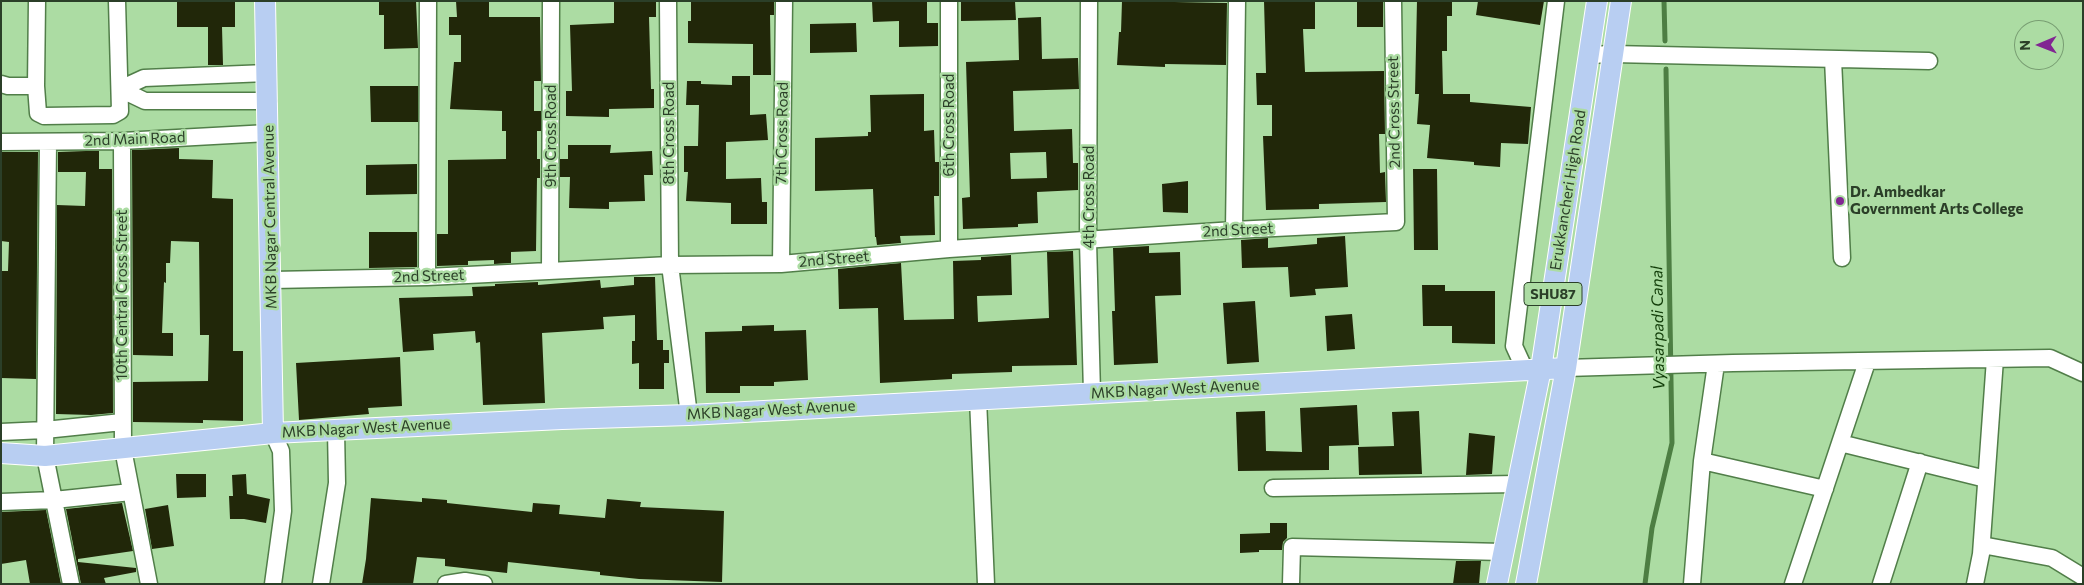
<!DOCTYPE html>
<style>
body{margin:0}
#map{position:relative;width:2084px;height:585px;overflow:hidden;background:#acdca3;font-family:Commissioner,sans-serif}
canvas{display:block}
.frame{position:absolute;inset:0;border:2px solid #2b3f28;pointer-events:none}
.north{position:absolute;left:2014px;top:20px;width:50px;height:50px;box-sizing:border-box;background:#acdca3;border:1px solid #789d72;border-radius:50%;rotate:269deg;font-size:14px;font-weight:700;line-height:20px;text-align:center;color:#2b3f28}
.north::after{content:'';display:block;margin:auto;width:18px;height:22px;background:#812692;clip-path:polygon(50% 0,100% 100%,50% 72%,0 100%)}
</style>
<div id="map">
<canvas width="2084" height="585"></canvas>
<div class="frame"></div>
<div class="north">N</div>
</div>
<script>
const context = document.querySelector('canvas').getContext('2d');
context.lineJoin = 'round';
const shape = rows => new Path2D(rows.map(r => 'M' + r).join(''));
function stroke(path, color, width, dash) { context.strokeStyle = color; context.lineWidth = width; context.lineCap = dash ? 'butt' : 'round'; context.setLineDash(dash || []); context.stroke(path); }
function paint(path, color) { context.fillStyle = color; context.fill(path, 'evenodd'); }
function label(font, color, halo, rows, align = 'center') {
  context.font = font + ' Commissioner,sans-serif'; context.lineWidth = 5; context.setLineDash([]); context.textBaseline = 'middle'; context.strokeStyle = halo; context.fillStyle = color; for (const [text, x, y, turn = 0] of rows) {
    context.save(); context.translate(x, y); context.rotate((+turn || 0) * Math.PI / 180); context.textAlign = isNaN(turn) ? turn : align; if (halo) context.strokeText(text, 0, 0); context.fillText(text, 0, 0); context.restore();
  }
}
const stream = shape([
 [1664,1,1665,41],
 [1645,584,1652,528,1672,443,1666,69]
]);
const building = shape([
 [177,1,235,1,235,27,222,27,223,65,208,65,208,27,177,27],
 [379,1,416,1,418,48,384,49,384,15,379,15],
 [456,1,489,1,489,17,540,17,541,81,534,81,534,111,541,111,541,131,537,131,537,159,540,159,540,178,537,178,536,251,511,252,511,263,494,264,494,260,468,261,468,265,437,266,437,234,448,234,448,160,506,159,506,131,502,131,502,111,450,109,454,62,461,62,461,35,449,35,449,17,457,17],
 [614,1,656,1,656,17,649,17,651,89,654,89,654,108,609,109,609,117,566,116,566,91,572,91,570,25,614,23],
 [691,1,774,1,774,15,770,15,771,75,753,75,753,44,688,43,688,21,691,21],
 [872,1,927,1,927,23,938,23,938,46,899,47,899,21,873,22],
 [961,1,1015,1,1016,20,961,21],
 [1122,1,1227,3,1226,65,1165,64,1165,67,1117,65,1119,32,1121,32],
 [1264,1,1315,1,1315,29,1303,29,1305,72,1384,71,1385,134,1379,134,1380,173,1385,172,1386,202,1319,204,1319,209,1266,210,1263,136,1272,136,1272,105,1257,105,1256,73,1266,73],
 [1357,1,1383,1,1383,27,1357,27],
 [1417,1,1452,1,1452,16,1447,16,1447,51,1442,51,1443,94,1470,94,1470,102,1531,107,1528,144,1501,143,1500,167,1474,165,1474,162,1427,158,1430,125,1417,124,1419,94,1415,94],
 [1478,1,1544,1,1540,25,1476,15],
 [1041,17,1042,59,1078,58,1079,89,1013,91,1014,131,1072,129,1073,163,1078,163,1078,190,1037,192,1038,223,1018,224,1018,227,963,229,962,198,970,197,966,62,1019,60,1018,18],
 [1046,152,1047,178,1011,179,1010,153],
 [856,23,857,52,810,53,810,24],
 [732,76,750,76,750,115,766,114,768,140,726,142,726,179,761,178,762,202,767,202,767,224,731,224,731,203,686,201,688,172,684,172,684,146,698,146,699,105,686,105,687,81,701,81,701,84,732,85],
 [370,86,418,86,418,122,371,122],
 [924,94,924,131,934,130,935,162,939,162,939,196,934,196,935,235,900,236,901,243,877,245,876,237,875,237,873,189,815,191,815,138,868,136,868,132,871,132,870,95],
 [568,145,611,145,610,153,652,151,653,175,644,175,645,201,609,202,609,209,569,208,570,177,560,177,560,159,568,159],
 [179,148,179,159,213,160,212,198,233,199,233,351,243,351,243,421,203,420,203,423,133,422,133,382,208,381,209,335,200,335,199,242,171,241,170,263,166,263,166,283,164,282,162,333,173,333,173,356,133,355,132,150],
 [86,151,99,151,99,169,112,169,113,413,91,415,56,414,57,205,85,206,86,172,58,172,58,152],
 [1,152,38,152,36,379,1,378,1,271,8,271,9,242,1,241],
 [417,164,417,194,366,195,366,165],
 [1413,169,1437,169,1438,250,1414,250],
 [1188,181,1188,213,1163,212,1162,184],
 [369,232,417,232,417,267,369,268],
 [1345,236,1348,287,1315,289,1316,295,1290,297,1288,267,1242,268,1241,240,1268,238,1268,248,1317,244,1317,238],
 [1149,246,1149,253,1180,252,1181,295,1155,296,1158,363,1114,365,1112,311,1115,311,1113,248],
 [1073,251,1077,365,1012,366,1012,372,952,374,952,379,880,383,878,308,839,309,838,269,901,263,904,320,954,319,953,261,981,260,981,257,1011,255,1012,295,977,296,978,322,1049,318,1047,252],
 [634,277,655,277,657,340,663,340,663,350,669,350,669,363,664,363,664,389,639,389,639,363,632,364,632,341,635,341,635,315,603,317,604,329,542,333,545,403,483,405,480,342,476,343,475,331,433,334,434,350,403,352,399,298,473,296,472,287,495,286,495,284,538,282,538,285,600,280,601,288,634,285],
 [1422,285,1445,285,1445,291,1495,291,1495,344,1452,343,1452,326,1423,326],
 [1255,301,1259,362,1227,364,1223,303],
 [1352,314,1355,349,1327,351,1325,316],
 [774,325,774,331,806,330,808,380,774,382,774,386,740,386,740,393,706,393,705,332,742,331,742,326],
 [400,357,402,406,368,408,369,414,299,420,296,363],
 [1357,405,1359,445,1329,446,1329,470,1238,471,1236,412,1265,411,1266,451,1302,452,1300,408],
 [1419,411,1422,474,1359,475,1358,447,1394,446,1392,412],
 [1469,433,1495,436,1492,474,1466,475],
 [176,474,206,474,206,497,177,498],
 [246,474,247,494,270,499,266,523,244,519,230,519,229,496,233,496,232,475],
 [371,498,422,502,422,498,447,500,447,503,532,512,533,503,560,505,559,514,605,518,607,499,641,502,640,507,724,511,722,582,639,579,600,575,600,572,508,562,507,573,445,566,445,559,417,557,413,584,362,584,366,559],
 [122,503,133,551,78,559,78,562,136,568,136,572,104,578,106,584,81,584,66,509],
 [168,505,174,546,152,549,145,509],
 [46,510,61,584,30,584,26,560,1,564,1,512],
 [1270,523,1287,523,1287,538,1283,542,1282,550,1259,550,1259,552,1240,553,1240,534,1270,533],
 [1456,561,1481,561,1479,584,1453,584]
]);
const minor = shape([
 [668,1,670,265,689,415],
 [949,1,949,249],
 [1089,1,1088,241,1092,393],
 [1588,55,1613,54,1929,61],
 [1833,59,1842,258],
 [267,73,144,78,120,89,145,101,268,101],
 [1,84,8,86,36,86,38,113,44,116,113,115,120,111,117,1],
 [36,86,37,1],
 [122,141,123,449,149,584],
 [1,142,122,141,268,133],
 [48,142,45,456,71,584],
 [1234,230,1237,1],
 [781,264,784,1],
 [550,271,551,1],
 [427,277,428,1],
 [272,280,427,277,670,265,781,264,949,249,1234,230,1396,222,1393,1],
 [1566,368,1733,363,2050,358,2083,373],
 [1525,370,1514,346,1556,1],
 [978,399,986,584],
 [1,432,45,430,122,422],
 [1840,443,1986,479],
 [1702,461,1825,489],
 [1273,488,1517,484],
 [1,502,54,500,131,492],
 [1982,545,2052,558,2083,577],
 [273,584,283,511,281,451,273,433],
 [321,584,337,483,336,430],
 [446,584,465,581,484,584],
 [1291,584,1292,547,1503,552],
 [1692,584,1702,461,1716,364],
 [1793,584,1867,362],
 [1881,584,1920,462],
 [1975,584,1981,554,1995,359]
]);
const major = shape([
 [265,1,273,433],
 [1,453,45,456,273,433,562,419,689,415,1566,368],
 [1497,584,1541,369,1597,1],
 [1526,584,1566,368,1621,1]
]);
const markers = [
 [1840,201,5,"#812692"]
];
const shields = [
 [1553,294,58]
];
const shieldNames = [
 ["SHU87",1553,294]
];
const streetNames = [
 ["2nd Cross Street",1394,112,-91],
 ["6th Cross Road",949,125,-90],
 ["8th Cross Road",669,133,-90],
 ["7th Cross Road",782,133,-89],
 ["9th Cross Road",551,136,-90],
 ["2nd Main Road",135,139,-2],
 ["Erukkancheri High Road",1568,190,-81],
 ["4th Cross Road",1089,197,-90],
 ["MKB Nagar Central Avenue",270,217,-91],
 ["2nd Street",1238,230,-3],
 ["2nd Street",834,259,-5],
 ["2nd Street",429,276,-2],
 ["10th Central Cross Street",122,295,-90],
 ["MKB Nagar West Avenue",1175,389,-3],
 ["MKB Nagar West Avenue",771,410,-3],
 ["MKB Nagar West Avenue",366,428,-3]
];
const poiNames = [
 ["Dr. Ambedkar",1850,192],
 ["Government Arts College",1850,209]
];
const waterNames = [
 ["Vyasarpadi Canal",1658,328,-91]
];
stroke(stream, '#4d7e43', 5);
paint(building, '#212709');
stroke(minor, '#517e49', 19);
stroke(major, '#fff', 22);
stroke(minor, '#fff', 16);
stroke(major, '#b8cef2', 20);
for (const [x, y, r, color] of markers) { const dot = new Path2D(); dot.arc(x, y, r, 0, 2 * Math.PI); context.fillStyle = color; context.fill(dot); stroke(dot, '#acdca3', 2); }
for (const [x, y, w] of shields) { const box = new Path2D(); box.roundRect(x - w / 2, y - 11.5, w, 23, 4); context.fillStyle = '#acdca3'; context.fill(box); stroke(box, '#2b3f28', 1); }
label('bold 14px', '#2b3f28', null, shieldNames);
label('15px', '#2b3f28', '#acdca3', streetNames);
label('bold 15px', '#2b3f28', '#acdca3', poiNames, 'left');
label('italic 16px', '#123d09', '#acdca3', waterNames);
</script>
